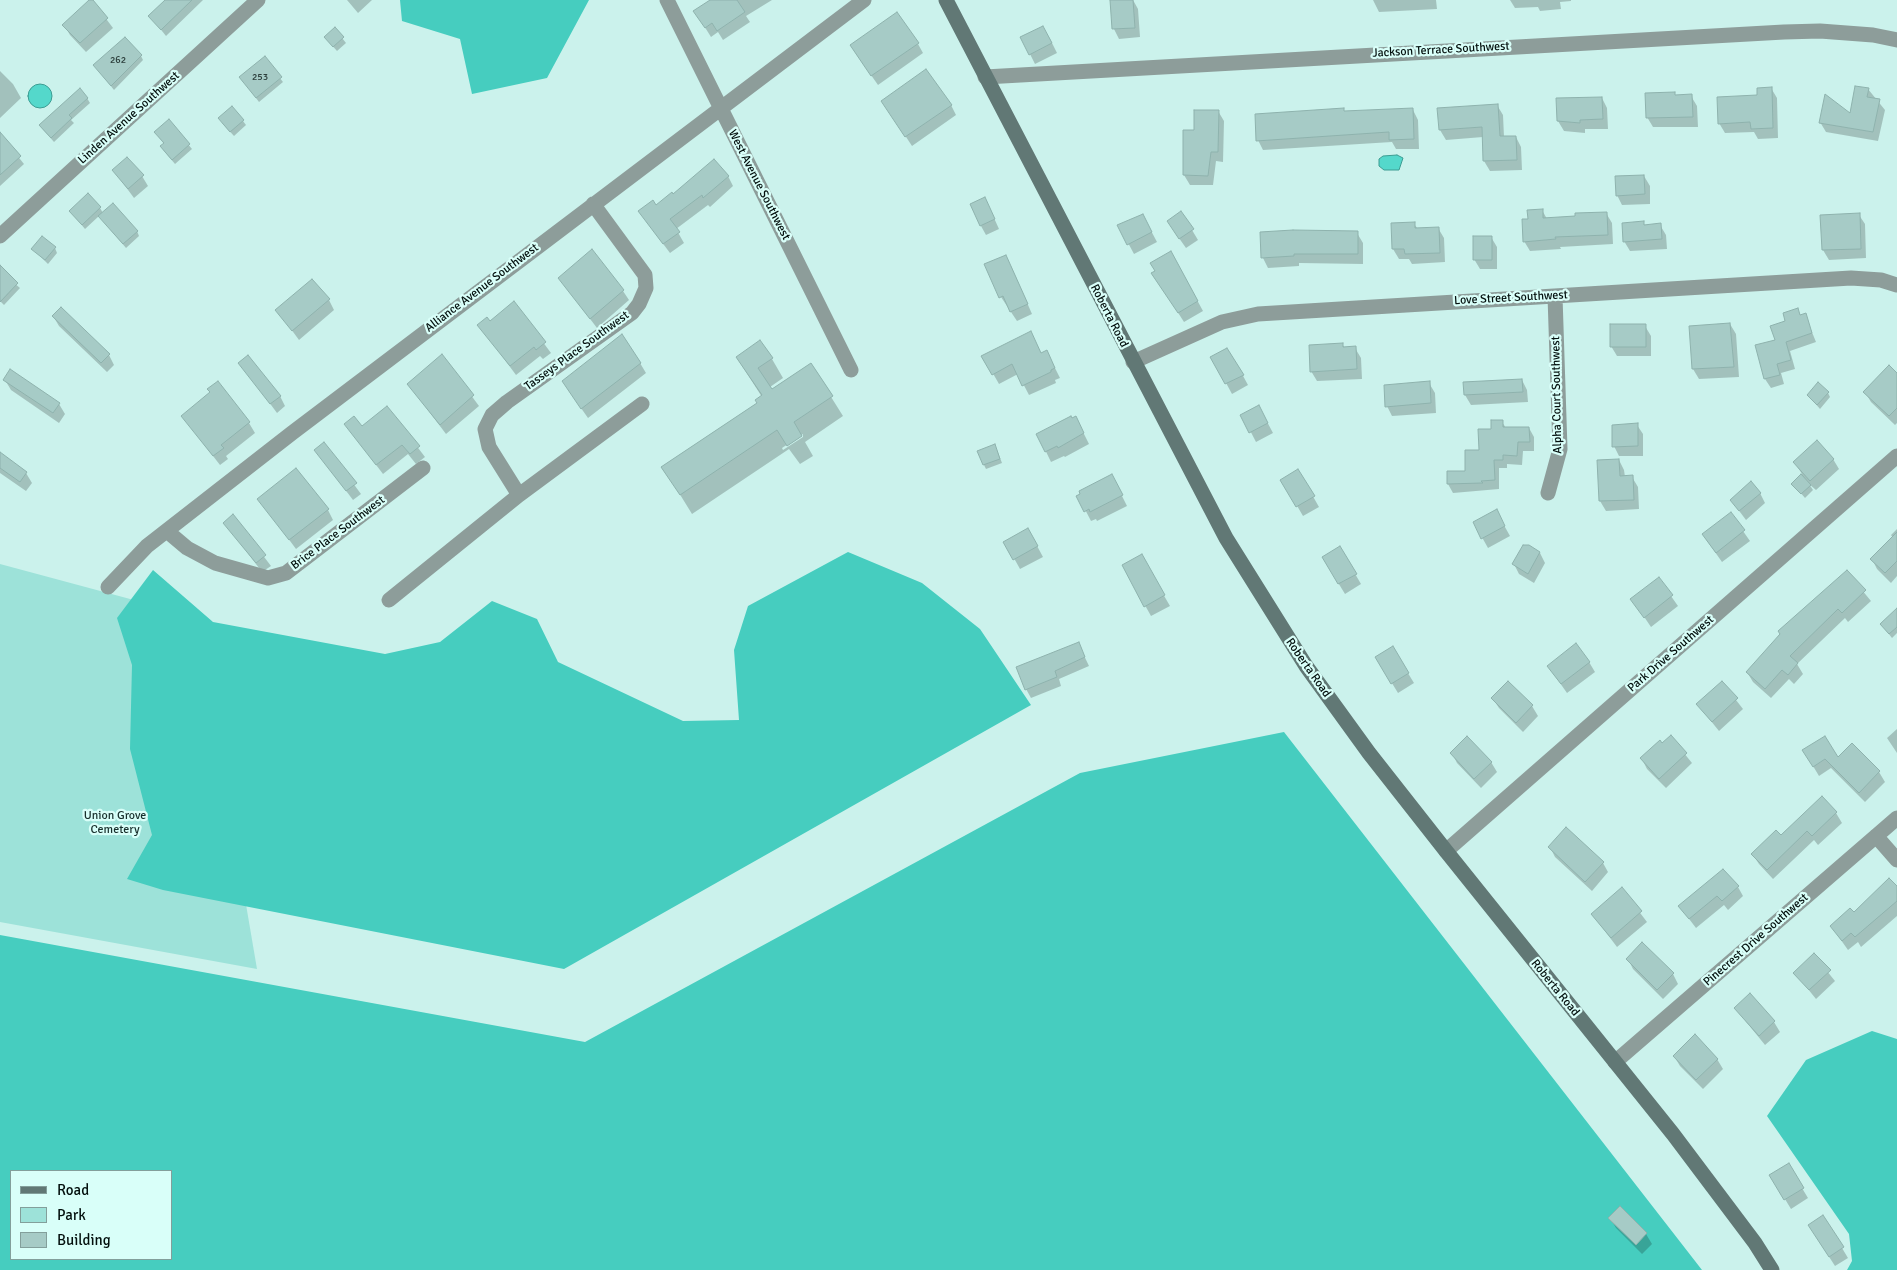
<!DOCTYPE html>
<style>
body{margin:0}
#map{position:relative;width:1897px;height:1270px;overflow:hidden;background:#cbf2ec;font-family:Signika,sans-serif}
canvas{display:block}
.legend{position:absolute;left:10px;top:1170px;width:162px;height:90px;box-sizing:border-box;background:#d9fff9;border:1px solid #839f9b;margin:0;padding:6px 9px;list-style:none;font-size:15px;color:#030f0d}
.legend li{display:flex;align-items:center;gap:10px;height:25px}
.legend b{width:25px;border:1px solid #839f9b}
</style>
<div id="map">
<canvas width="1897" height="1270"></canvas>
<ul class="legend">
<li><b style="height:6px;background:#617875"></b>Road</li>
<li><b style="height:14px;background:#9de2d9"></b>Park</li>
<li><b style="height:14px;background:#a6cbc6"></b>Building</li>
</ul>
</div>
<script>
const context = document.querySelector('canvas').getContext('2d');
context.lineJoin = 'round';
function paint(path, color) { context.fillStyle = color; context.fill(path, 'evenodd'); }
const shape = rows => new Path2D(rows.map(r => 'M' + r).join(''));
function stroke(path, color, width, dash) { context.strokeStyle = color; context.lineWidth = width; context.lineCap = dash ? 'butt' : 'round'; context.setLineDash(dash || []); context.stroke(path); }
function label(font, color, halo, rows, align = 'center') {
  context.font = font + ' Signika,sans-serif'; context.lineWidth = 4.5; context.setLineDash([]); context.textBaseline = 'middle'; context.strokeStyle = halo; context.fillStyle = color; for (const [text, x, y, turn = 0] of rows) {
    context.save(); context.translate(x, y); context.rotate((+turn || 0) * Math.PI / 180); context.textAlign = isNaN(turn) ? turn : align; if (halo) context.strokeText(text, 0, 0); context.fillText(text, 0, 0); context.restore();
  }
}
const green = shape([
 [0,564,197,617,257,969,0,922]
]);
const forest = shape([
 [400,0,589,0,547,78,472,94,460,39,402,21],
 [848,552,922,583,980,629,1031,705,564,969,163,890,127,879,152,835,130,749,132,665,117,618,153,570,213,622,385,654,440,642,492,601,537,619,558,662,683,721,739,720,734,650,748,606],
 [1284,732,1702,1270,0,1270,0,935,585,1042,1080,773],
 [11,1171,171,1171,171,1259,11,1259],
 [1872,1031,1897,1039,1897,1270,1847,1270,1852,1261,1849,1234,1767,1116,1806,1060]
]);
const water = shape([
 '28 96a12 12 0 1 1 24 0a12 12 0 1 1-24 0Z',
 [1397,155,1403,158,1399,170,1384,170,1379,166,1379,159,1383,156,1397,155]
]);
const shadow = shape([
 [92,0,113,28,86,52,70,35,64,25],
 [168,0,203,0,166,36,150,16],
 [347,0,372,0,358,13],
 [712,0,772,0,746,16,750,22,723,40,718,32,711,37,701,21],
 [1112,0,1133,0,1138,9,1140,37,1119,39,1114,29],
 [1373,0,1436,0,1437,9,1379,12],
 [1510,0,1571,0,1571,1,1560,2,1561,9,1540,11,1538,7,1515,8],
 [335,29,346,43,337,51,329,42],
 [1049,37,1057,53,1035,64,1030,54],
 [918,44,923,53,878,85,857,55],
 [141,56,143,60,114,90,98,70],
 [264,58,283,82,259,102,243,81],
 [0,71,13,84,21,98,0,118],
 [1771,88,1777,98,1778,138,1758,139,1754,132,1725,133,1719,123],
 [1868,89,1885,110,1878,141,1826,132,1820,122,1850,116],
 [1674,93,1676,96,1691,96,1697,106,1698,127,1653,127,1647,117],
 [87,98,90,103,71,120,74,123,54,142,40,126],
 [1602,98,1607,108,1608,129,1585,129,1585,133,1564,131,1558,121],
 [951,105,956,115,912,146,889,111],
 [1497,105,1503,115,1504,137,1516,137,1521,147,1522,170,1490,171,1484,161,1483,137,1446,140,1440,130,1439,110],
 [1413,110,1418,120,1419,149,1396,149,1392,142,1263,150,1258,140,1345,112],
 [1218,111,1224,121,1223,162,1216,161,1213,185,1190,185,1184,175],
 [169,121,192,149,175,164,164,151,161,146,164,144,158,136],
 [243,121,246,125,234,136,222,123],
 [0,134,24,164,0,186],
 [114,171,142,176,148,186,134,198],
 [728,176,733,186,710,207,708,205,676,229,684,243,670,253,646,221,656,206,673,196],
 [1644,176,1650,186,1650,204,1622,205,1617,195],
 [100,208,103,213,137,231,139,236,126,248,99,216,85,229,70,211],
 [990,209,999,229,986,235,981,226],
 [1542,210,1547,219,1606,213,1612,223,1613,244,1560,247,1561,249,1530,251,1524,241,1529,220],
 [1859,215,1865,224,1866,258,1829,260,1823,250,1822,216],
 [1643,222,1645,226,1660,225,1666,235,1667,249,1630,251,1624,241],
 [1392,224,1414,224,1418,229,1438,228,1444,238,1445,262,1412,264,1409,259,1399,259,1393,249],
 [1148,225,1157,242,1134,254,1119,226],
 [1192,230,1198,240,1186,248,1174,231],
 [1357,233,1363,243,1363,264,1299,263,1299,266,1268,268,1263,258],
 [1491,237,1497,247,1497,269,1480,269,1474,259],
 [55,248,57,253,48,264,33,249],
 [1171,252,1203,311,1184,322,1159,283],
 [1011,266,1032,314,1017,321,1001,297],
 [0,271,20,288,4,305,0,301],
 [559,278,623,291,629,300,597,328],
 [329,300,334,310,299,340,277,310],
 [514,303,551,353,543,359,540,356,516,375,479,325,490,322],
 [1797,310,1801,316,1805,315,1816,342,1790,351,1795,369,1781,373,1784,384,1771,388,1765,379,1757,345,1776,340,1787,321],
 [53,316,109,355,114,365,107,372,59,326],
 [1730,324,1736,334,1739,377,1699,379,1693,369,1691,327],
 [1645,326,1651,336,1651,356,1617,356,1611,346],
 [1342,344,1345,348,1355,348,1361,358,1362,379,1317,381,1311,371],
 [1047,352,1060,378,1055,380,1056,383,1029,395,1018,374,999,384,983,356,1041,354],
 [442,356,479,406,446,434,409,385],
 [1212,357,1242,374,1248,385,1232,394],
 [737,358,772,359,783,378,770,387,772,391,811,365,843,416,805,442,813,456,800,464,789,449,692,514,663,467,758,404,762,397],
 [803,434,803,437,783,450,782,448],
 [240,363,280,396,285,406,277,413],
 [640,363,646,373,588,418,569,391],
 [11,371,59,404,65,414,59,423,11,390,5,380],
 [1897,373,1897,423,1895,425,1871,402,1865,392],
 [1522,380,1527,390,1528,402,1471,405,1465,395,1465,383],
 [1429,383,1435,393,1436,413,1392,416,1387,406],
 [1828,393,1830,397,1820,409,1808,395],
 [387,407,425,457,416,464,408,454,383,474,345,424,362,428],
 [1242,415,1264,416,1273,433,1256,442],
 [182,416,249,423,255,433,226,456,228,459,220,465],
 [1076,418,1089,444,1065,457,1064,456,1051,462,1038,435],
 [1502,422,1506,428,1529,428,1534,437,1534,451,1523,451,1522,465,1507,464,1507,468,1499,468,1499,489,1453,493,1448,484,1466,472,1492,430],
 [1637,425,1643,434,1643,456,1619,456,1614,446],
 [324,444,361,494,353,500,316,451],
 [997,450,1002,463,986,469,984,465],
 [0,454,26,473,32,483,26,491,0,473],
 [1833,459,1839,469,1816,490,1809,484,1813,490,1805,498,1793,484,1802,474,1795,463],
 [1619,460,1624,470,1625,477,1632,477,1638,487,1639,509,1606,511,1600,501],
 [1298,470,1319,507,1303,516,1282,480],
 [1117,486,1127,506,1097,521,1096,519,1091,521,1078,496],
 [1760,493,1765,503,1746,520,1731,500],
 [259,499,328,510,333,520,296,549],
 [1496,511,1510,536,1488,548,1474,523],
 [1731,514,1750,541,1722,562,1703,535],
 [233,516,271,566,262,572,225,523],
 [1028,529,1043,557,1020,569,1005,542],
 [1897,529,1897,576,1891,583,1877,569,1872,559,1893,538,1891,535],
 [1528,547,1540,553,1545,563,1534,583,1519,574,1514,564],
 [1340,548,1361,584,1345,594,1323,558],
 [1141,556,1170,606,1151,616,1123,566],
 [1847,572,1871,601,1848,622,1845,618,1797,664,1803,674,1794,684,1789,679,1771,698,1753,682,1747,672],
 [1659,579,1678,606,1651,627,1632,599],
 [1897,618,1897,633,1892,638,1881,624],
 [1078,643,1089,666,1059,679,1061,686,1031,698,1026,689],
 [1392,647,1414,683,1398,693,1376,657],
 [1589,662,1595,672,1567,693,1548,666],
 [1722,682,1743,709,1719,731,1698,705],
 [1508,683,1532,706,1538,716,1523,732,1499,708,1493,699],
 [1897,729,1897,753,1887,738],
 [1671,737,1692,763,1666,788,1647,769,1642,759],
 [1804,751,1879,772,1885,782,1865,802,1831,768,1819,776],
 [1452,753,1491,762,1497,772,1481,788,1457,763],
 [1836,813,1842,823,1818,845,1814,840,1773,879,1759,864,1753,855,1781,837],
 [1550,847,1603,863,1608,872,1592,891,1555,857],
 [1738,887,1743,896,1728,910,1724,905,1696,928,1680,907],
 [1897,888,1897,916,1861,947,1858,942,1848,950,1831,926],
 [1622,889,1647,922,1617,947,1592,914],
 [1814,955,1835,981,1816,999,1795,973],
 [1628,959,1673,974,1678,984,1663,999,1633,969],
 [1735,1008,1774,1022,1780,1032,1765,1045],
 [1674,1056,1717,1059,1723,1069,1703,1089,1680,1066],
 [1788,1165,1808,1198,1791,1209,1771,1176],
 [1610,1218,1646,1234,1652,1244,1642,1254,1616,1228],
 [1815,1235,1842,1248,1848,1258,1835,1266]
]);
const building = shape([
 [89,0,93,0,108,18,80,43,62,25,89,0],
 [165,0,192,0,161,30,148,16,165,0],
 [710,0,737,0,745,12,717,31,712,23,705,28,693,11,710,0],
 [1110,0,1133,0,1135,28,1112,29,1110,0],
 [897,12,919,43,871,76,850,45,897,12],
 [1043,26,1052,43,1029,55,1020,37,1043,26],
 [335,27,344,37,333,47,324,37,335,27],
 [125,37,142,55,111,86,93,65,125,37],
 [265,56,282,77,256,98,239,77,265,56],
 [926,69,952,105,905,137,881,101,926,69],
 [1855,86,1869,88,1867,97,1880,99,1873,132,1819,123,1825,94,1850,113,1855,86],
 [1772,87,1773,128,1751,129,1750,122,1718,124,1717,97,1757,95,1757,88,1772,87],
 [80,88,88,98,69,115,72,118,51,138,39,125,80,88],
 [1675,92,1675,95,1692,94,1693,117,1646,118,1645,93,1675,92],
 [1602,97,1603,119,1580,120,1580,123,1557,121,1556,98,1602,97],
 [1498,104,1500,136,1516,136,1517,160,1483,161,1482,127,1439,130,1437,108,1498,104],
 [232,106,244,120,230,132,218,118,232,106],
 [1344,108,1344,111,1413,108,1414,139,1389,140,1389,132,1256,141,1255,114,1344,108],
 [1194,110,1219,110,1218,152,1211,152,1208,176,1183,175,1183,130,1194,130,1194,110],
 [169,119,190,144,172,160,160,146,164,143,154,132,169,119],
 [0,132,21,156,0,175,0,132],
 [127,157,144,175,128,189,112,170,127,157],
 [714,159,729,176,703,198,702,195,670,219,680,232,663,244,638,211,653,200,656,205,672,192,673,194,714,159],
 [1644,175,1645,194,1616,196,1615,176,1644,175],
 [88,193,101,207,82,225,69,211,88,193],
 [985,197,995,219,980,226,970,204,985,197],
 [113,203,138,231,123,244,98,216,113,203],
 [1543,209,1543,218,1575,216,1575,213,1607,212,1608,235,1555,237,1556,239,1523,242,1522,219,1528,219,1527,210,1543,209],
 [1181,211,1194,229,1179,239,1167,221,1181,211],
 [1860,213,1861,249,1822,250,1820,215,1860,213],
 [1143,214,1152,232,1127,245,1117,225,1143,214],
 [1644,221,1644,225,1661,223,1662,239,1623,242,1622,223,1644,221],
 [1415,222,1415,228,1439,227,1440,253,1405,254,1404,249,1392,249,1391,223,1415,222],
 [1293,230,1358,231,1358,254,1294,254,1294,256,1261,258,1260,232,1293,230],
 [42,236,56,247,45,260,31,249,42,236],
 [1473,236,1492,236,1492,260,1473,260,1473,236],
 [592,249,624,290,590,319,558,278,592,249],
 [1171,251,1198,301,1178,313,1151,273,1155,271,1150,263,1171,251],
 [1006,255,1028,304,1010,312,1003,296,999,298,984,264,1006,255],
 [0,265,18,283,0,302,0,265],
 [312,279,330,299,292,331,275,310,312,279],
 [514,301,546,342,536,350,534,347,510,366,477,325,487,317,490,321,514,301],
 [61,307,110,354,101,363,52,316,61,307],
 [1798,308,1800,315,1806,313,1812,333,1786,342,1791,360,1777,364,1780,375,1764,379,1755,345,1775,340,1770,326,1785,321,1783,313,1798,308],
 [1730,323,1734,367,1692,369,1689,326,1730,323],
 [1610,324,1646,324,1646,347,1610,347,1610,324],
 [1031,331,1041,353,1047,350,1055,368,1051,370,1051,372,1022,386,1012,364,992,375,981,356,1031,331],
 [622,334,641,363,581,409,562,381,622,334],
 [760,340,773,358,758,368,772,389,811,363,833,396,794,422,802,436,787,446,777,430,680,495,661,467,757,403,755,400,762,395,736,357,760,340],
 [1343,343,1343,347,1356,346,1357,369,1310,372,1309,345,1343,343],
 [1227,348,1244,375,1225,384,1210,357,1227,348],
 [442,354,474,395,440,425,407,384,442,354],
 [248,355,281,396,270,404,238,363,248,355],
 [1889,365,1897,373,1897,408,1889,416,1863,392,1889,365],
 [10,369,60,403,53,413,3,380,10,369],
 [1522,379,1523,392,1464,395,1463,382,1522,379],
 [218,381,250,422,221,445,224,448,213,456,181,416,210,392,207,389,218,381],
 [1430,381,1431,403,1385,407,1384,385,1430,381],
 [1818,382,1829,392,1817,405,1807,395,1818,382],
 [1259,405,1268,423,1249,433,1240,415,1259,405],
 [387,406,420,446,410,454,402,445,376,465,344,424,354,416,362,426,387,406],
 [1071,416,1072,418,1076,416,1084,433,1058,448,1057,446,1045,452,1036,434,1071,416],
 [1491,420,1503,420,1503,427,1529,427,1530,442,1518,442,1517,456,1503,455,1503,460,1494,460,1495,480,1481,481,1483,483,1447,484,1447,471,1465,471,1465,450,1479,450,1478,429,1491,429,1491,420],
 [1638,423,1638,446,1612,447,1612,425,1638,423],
 [1817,440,1834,459,1810,481,1793,462,1817,440],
 [324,442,357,483,346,491,314,450,324,442],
 [995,444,1000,459,983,465,977,451,995,444],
 [0,452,27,472,20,482,0,468,0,452],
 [1619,459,1620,476,1633,475,1634,500,1599,501,1597,460,1619,459],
 [296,468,329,509,289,540,257,499,296,468],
 [1298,469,1315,496,1296,507,1280,480,1298,469],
 [1112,474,1123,495,1090,512,1089,509,1084,512,1076,496,1080,494,1079,491,1112,474],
 [1801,474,1811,485,1801,494,1791,484,1801,474],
 [1751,481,1761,493,1739,511,1730,500,1751,481],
 [1497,509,1505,526,1481,539,1473,522,1497,509],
 [1731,512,1745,530,1716,553,1702,534,1731,512],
 [233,514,266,555,256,563,223,523,233,514],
 [1028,528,1038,546,1013,560,1003,542,1028,528],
 [1897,532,1897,561,1885,573,1870,559,1897,532],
 [1523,545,1529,545,1540,552,1528,574,1512,564,1523,545],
 [1340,546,1357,574,1338,584,1322,557,1340,546],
 [1142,554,1165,595,1144,607,1122,565,1142,554],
 [1847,570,1866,590,1842,613,1838,609,1790,656,1798,663,1788,675,1782,670,1765,689,1746,672,1780,634,1778,631,1847,570],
 [1659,577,1673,595,1644,618,1630,599,1659,577],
 [1897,608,1897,627,1889,634,1880,624,1897,608],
 [1079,642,1085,657,1055,671,1057,677,1025,690,1016,667,1079,642],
 [1576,643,1590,662,1561,684,1547,666,1576,643],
 [1393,646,1409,673,1391,684,1375,657,1393,646],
 [1508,681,1533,705,1516,723,1491,698,1508,681],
 [1722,681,1738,698,1712,722,1696,704,1722,681],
 [1671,735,1687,753,1659,779,1640,758,1660,740,1662,743,1671,735],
 [1467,736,1492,762,1474,779,1450,753,1467,736],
 [1825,736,1838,757,1852,743,1880,771,1859,793,1825,759,1813,767,1802,750,1825,736],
 [1822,796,1837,812,1812,836,1807,831,1767,870,1751,854,1776,830,1781,835,1822,796],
 [1566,827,1604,862,1585,882,1548,847,1566,827],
 [1723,869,1739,886,1722,901,1717,896,1689,919,1678,906,1723,869],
 [1889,878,1897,886,1897,901,1855,937,1851,933,1842,941,1830,926,1850,908,1854,912,1889,878],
 [1622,887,1642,911,1611,938,1591,914,1622,887],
 [1642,942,1674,973,1657,990,1626,959,1642,942],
 [1814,953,1831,970,1809,990,1793,973,1814,953],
 [1750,993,1775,1021,1759,1036,1734,1008,1750,993],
 [1695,1034,1718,1059,1696,1080,1673,1056,1695,1034],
 [1789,1163,1804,1188,1784,1200,1769,1175,1789,1163],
 [1620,1206,1647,1233,1636,1245,1608,1218,1620,1206],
 [1823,1215,1844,1247,1829,1257,1808,1225,1823,1215]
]);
const street = shape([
 [667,0,851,370],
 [985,77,1784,32,1820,31,1873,35,1897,40],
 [0,236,258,0],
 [1133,362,1222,322,1258,314,1851,278,1881,280,1897,285],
 [1548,493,1560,449,1555,296],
 [519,495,489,447,485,429,492,415,507,402,632,313,639,304,646,288,645,275,593,204],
 [168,532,187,548,215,563,268,578,286,573,423,468],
 [108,587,147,546,292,433,864,0],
 [389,600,519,495,642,404],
 [1876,836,1897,860],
 [1446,851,1897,456],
 [1615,1062,1897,818]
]);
const secondary = shape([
 [946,0,1226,538,1306,666,1369,753,1446,851,1673,1134,1755,1243,1772,1270]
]);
const numberNames = [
 ["262",118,60],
 ["253",260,77]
];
const streetNames = [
 ["Jackson Terrace Southwest",1441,50,-3],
 ["Linden Avenue Southwest",129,118,-42],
 ["West Avenue Southwest",759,185,63],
 ["Alliance Avenue Southwest",482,288,-37],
 ["Love Street Southwest",1511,298,-3],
 ["Roberta Road",1109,316,63],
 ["Tasseys Place Southwest",577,351,-36],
 ["Alpha Court Southwest",1557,395,-91],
 ["Brice Place Southwest",338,533,-37],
 ["Park Drive Southwest",1671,654,-41],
 ["Roberta Road",1308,668,55],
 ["Pinecrest Drive Southwest",1756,940,-41],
 ["Roberta Road",1555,988,51]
];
const parkNames = [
 ["Union Grove",115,816],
 ["Cemetery",115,830]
];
paint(green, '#9de2d9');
paint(forest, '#46cdbf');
paint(water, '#54d8cb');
stroke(water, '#3c9c92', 1);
paint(shadow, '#0003');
paint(building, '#a6cbc6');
stroke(building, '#8eb2ad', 1);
stroke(street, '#8d9d9a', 15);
stroke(secondary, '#617875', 15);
label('10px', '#2c3e3b', null, numberNames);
label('12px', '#030f0d', '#d9fff9', streetNames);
label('12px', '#182f2c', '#d9fff9', parkNames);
</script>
